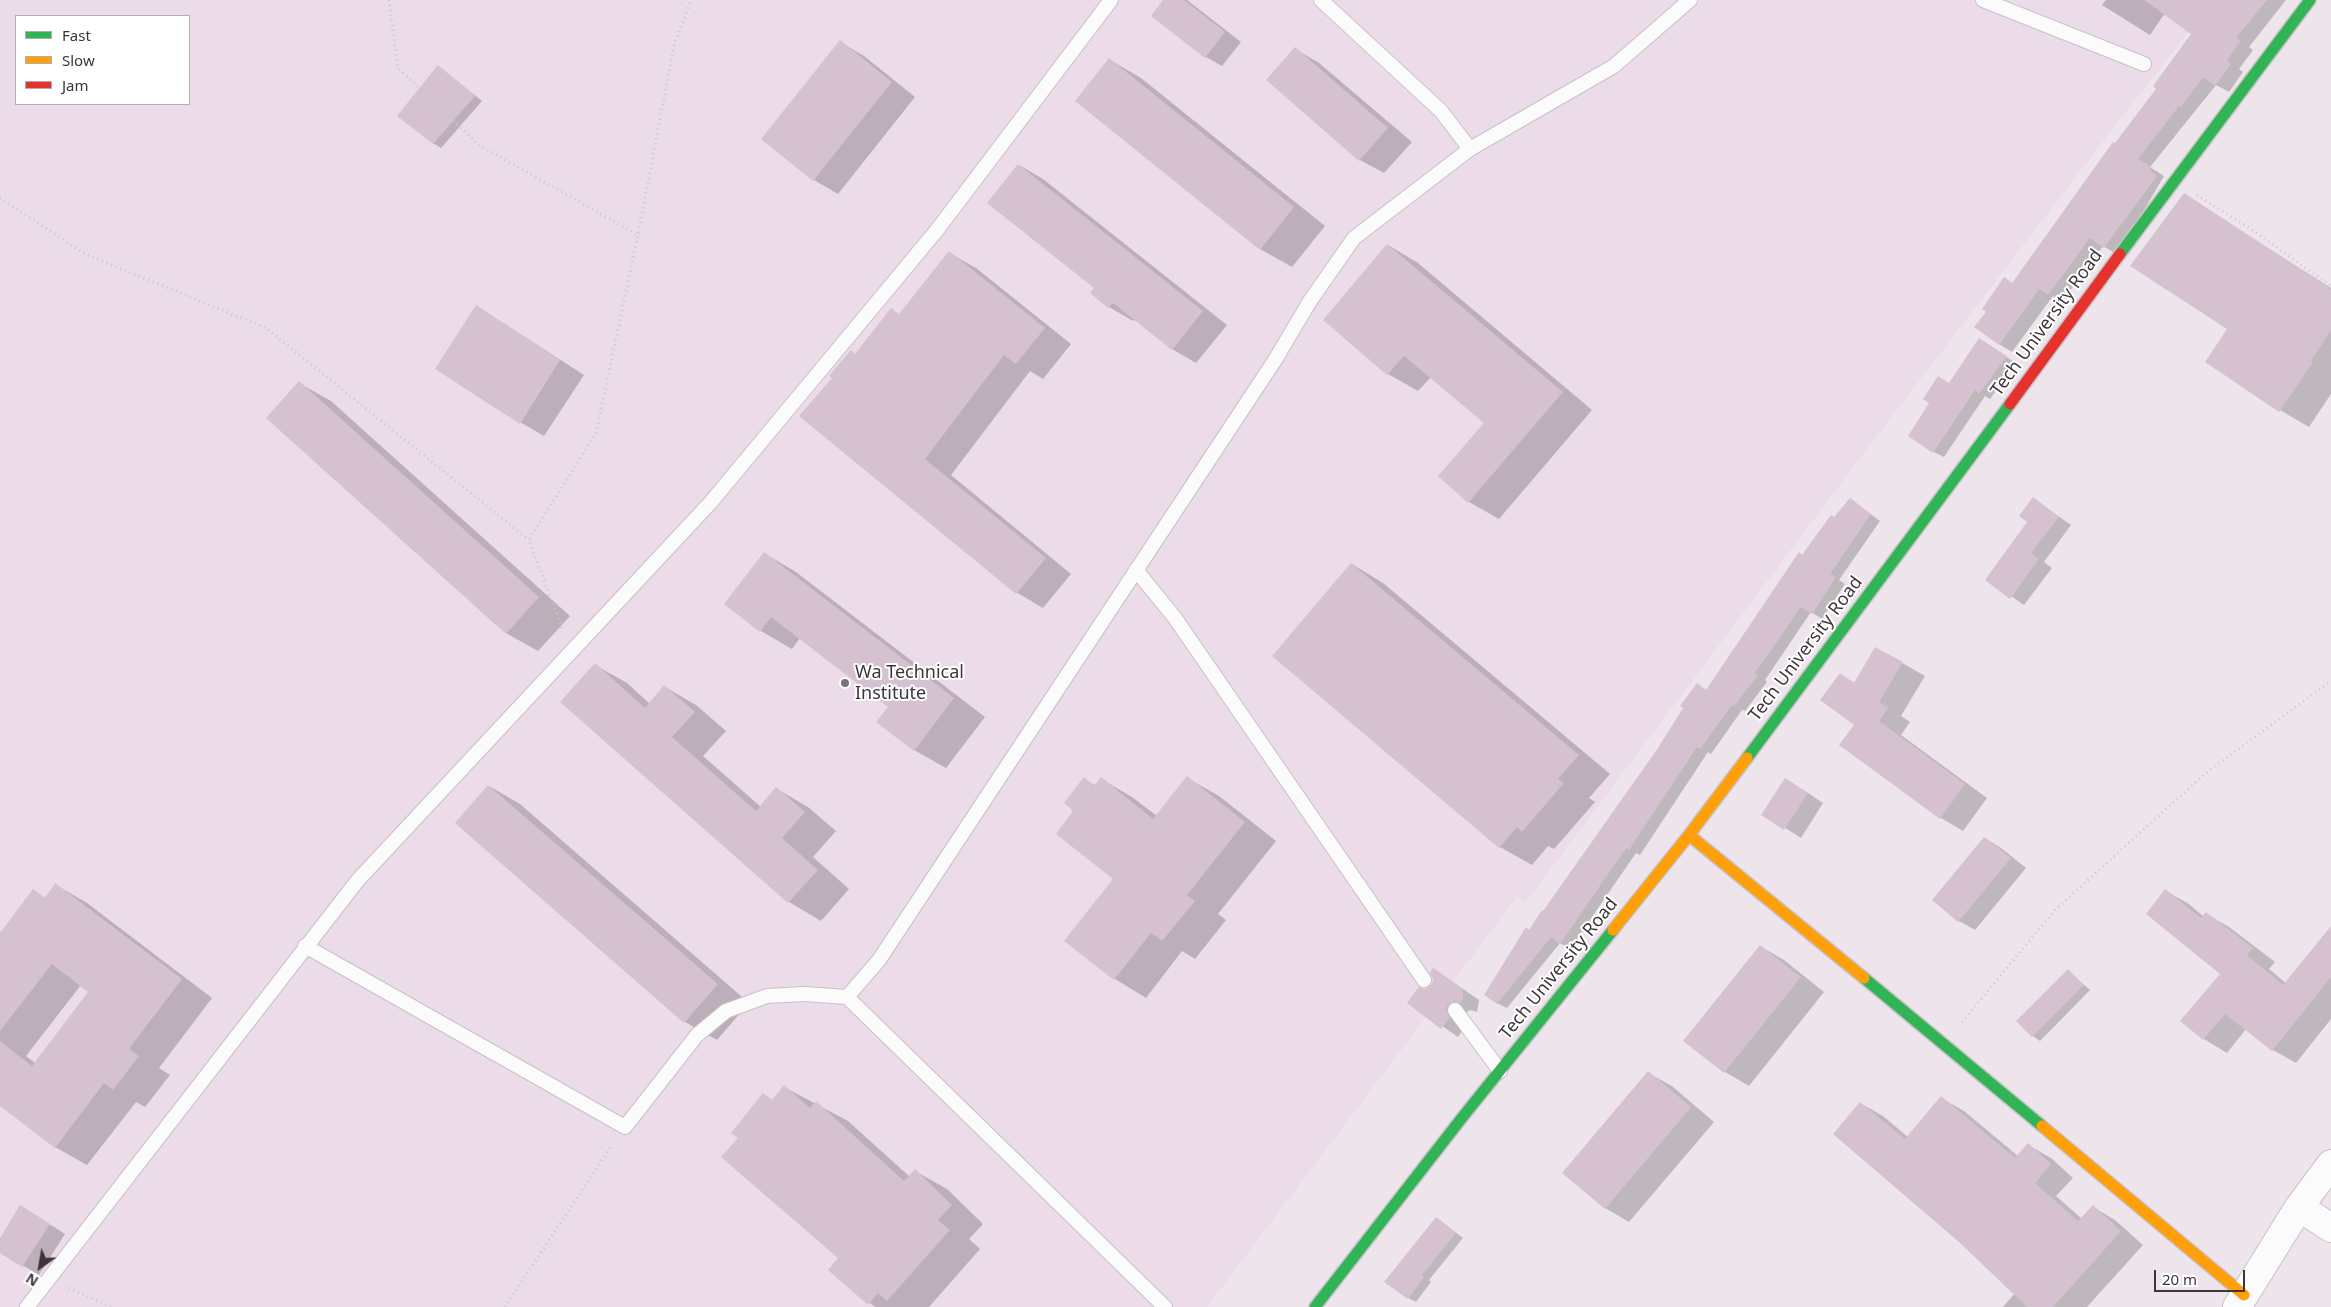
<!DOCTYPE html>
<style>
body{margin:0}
#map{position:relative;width:2331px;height:1307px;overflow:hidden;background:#eee5ec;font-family:"Noto Sans",sans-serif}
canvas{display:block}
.legend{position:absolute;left:15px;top:15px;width:175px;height:90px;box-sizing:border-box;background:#fff;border:1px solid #b1aeb0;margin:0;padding:6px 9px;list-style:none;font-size:15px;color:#3c353a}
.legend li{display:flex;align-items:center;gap:10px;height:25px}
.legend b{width:25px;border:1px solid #b1aeb0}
.north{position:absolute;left:15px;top:1242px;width:50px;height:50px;-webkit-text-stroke:4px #fff;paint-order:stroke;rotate:212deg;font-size:14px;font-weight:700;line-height:20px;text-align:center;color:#3c353a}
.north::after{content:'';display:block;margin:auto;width:18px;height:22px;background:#3c353a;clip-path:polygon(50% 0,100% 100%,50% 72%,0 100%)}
.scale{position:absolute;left:2154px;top:1270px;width:91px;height:22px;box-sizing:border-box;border:2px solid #3c353a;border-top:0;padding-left:6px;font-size:15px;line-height:18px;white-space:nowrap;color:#3c353a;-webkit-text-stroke:4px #fff;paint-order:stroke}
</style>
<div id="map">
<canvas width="2331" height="1307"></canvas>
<ul class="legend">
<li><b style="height:6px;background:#30b455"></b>Fast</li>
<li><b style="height:6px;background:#ff9f0a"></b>Slow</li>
<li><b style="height:6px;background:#e5322d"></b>Jam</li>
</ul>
<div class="north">N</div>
<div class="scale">20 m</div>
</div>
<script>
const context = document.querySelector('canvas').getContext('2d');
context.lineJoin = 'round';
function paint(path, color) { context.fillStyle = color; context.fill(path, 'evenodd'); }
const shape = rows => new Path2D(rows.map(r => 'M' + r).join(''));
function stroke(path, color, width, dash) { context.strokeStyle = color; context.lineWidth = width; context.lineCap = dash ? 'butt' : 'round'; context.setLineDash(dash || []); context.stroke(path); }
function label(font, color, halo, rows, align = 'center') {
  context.font = font + ' "Noto Sans",sans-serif'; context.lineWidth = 4; context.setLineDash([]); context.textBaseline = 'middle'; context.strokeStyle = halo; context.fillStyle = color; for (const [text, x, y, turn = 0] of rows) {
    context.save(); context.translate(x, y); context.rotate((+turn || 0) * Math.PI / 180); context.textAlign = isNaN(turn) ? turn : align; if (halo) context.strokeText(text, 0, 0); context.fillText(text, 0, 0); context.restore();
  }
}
const built = shape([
 [0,0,2214,0,2114,127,1851,470,1525,903,1517,897,1207,1307,0,1307],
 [16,16,189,16,189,104,16,104]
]);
const shadow = shape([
 [1165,0,1187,0,1241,42,1222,66,1206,57],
 [2106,0,2204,0,2165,13,2150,35,2102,5],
 [2224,0,2286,0,2249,47,2253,50,2239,69,2243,72,2229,92,2216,85,2150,167,2164,176,2118,255,2103,246,2062,302,2053,296,2012,352,1999,344,2013,284],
 [840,42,864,56,915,97,838,194,814,180,762,139],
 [1295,49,1319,63,1412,142,1384,173,1360,160],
 [1110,60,1141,78,1325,226,1292,267,1260,249],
 [438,66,482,101,441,148,433,143],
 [1019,165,1043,179,1227,325,1196,363,1172,349,1135,319,1133,321,1109,307],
 [2184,195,2331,288,2331,394,2309,427,2280,410,2229,329],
 [1388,245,1418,263,1592,410,1499,519,1469,502,1486,423,1431,377,1418,391,1388,374],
 [949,253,976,268,1071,344,1043,379,1030,371,951,475,1071,574,1043,608,1016,592,833,378,851,352,856,355,900,315],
 [500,321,584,375,544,436,520,422],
 [1989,346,2016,363,1990,399,1985,396,1944,457,1934,452,1931,403],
 [299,383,331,401,570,616,538,651,506,633],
 [1850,499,1880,521,1839,580,1845,584,1822,619,1811,612,1765,680,1767,682,1745,711,1742,710,1711,754,1708,752,1640,855,1636,853,1570,949,1560,943,1507,1008,1497,1003,1530,931,1659,749,1698,685,1708,691,1803,556],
 [2034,499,2071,525,2044,562,2052,568,2024,605,1987,580,2029,521],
 [764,553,796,572,985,717,946,768,914,750,890,707,800,638,792,649,761,631],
 [1352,564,1383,583,1610,774,1589,798,1595,802,1554,849,1548,846,1532,865,1500,847,1274,656],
 [1876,648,1925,676,1901,716,1910,722,1901,735,1987,798,1963,831,1941,818,1855,724,1840,675,1855,683],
 [595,665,627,683,650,704,665,687,696,705,726,731,703,756,761,807,777,789,808,807,836,831,813,857,849,889,821,921,789,902,562,702],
 [1187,778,1219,796,1276,841,1218,914,1226,920,1195,959,1182,951,1146,998,1115,979,1066,941,1115,879,1075,811,1084,779,1096,786,1101,779,1132,797,1157,816],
 [489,786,520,804,749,1003,717,1040,685,1022,457,823],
 [1802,789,1823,803,1801,838,1763,814],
 [1985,838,2001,848,2026,868,1975,930,1959,921,1934,900],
 [56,885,87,903,212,998,159,1068,170,1075,145,1107,136,1102,87,1165,55,1147,0,1105,0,936,33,891,46,898],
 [81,985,90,992,35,1063,26,1056],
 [2166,891,2189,904,2204,917,2206,914,2229,927,2275,962,2269,969,2287,984,2331,928,2331,1019,2296,1063,2273,1050,2246,1029,2227,1053,2204,1039,2181,1021,2222,974],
 [1760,946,1784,960,1824,992,1749,1086,1725,1072],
 [1434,969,1479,1000,1477,1012,1470,1010,1463,1015,1465,1027,1458,1037,1409,1003,1433,985],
 [2068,971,2090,990,2040,1041,2033,1036],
 [1648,1073,1672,1086,1714,1122,1629,1222,1605,1208],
 [784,1087,848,1121,910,1177,915,1171,947,1189,983,1224,969,1239,980,1249,929,1307,875,1307,830,1269,840,1258,740,1138,763,1095,773,1100],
 [1941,1098,1964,1111,2018,1156,2028,1145,2051,1158,2073,1178,2056,1196,2082,1219,2093,1207,2115,1220,2143,1245,2087,1307,2003,1307,2015,1293,1860,1103,1883,1116,1908,1137],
 [37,1216,65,1234,39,1275,0,1252,0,1240],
 [1437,1218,1463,1238,1429,1280,1431,1282,1416,1302,1408,1298]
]);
const building = shape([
 [1163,0,1184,0,1225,32,1205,58,1151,16],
 [2144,0,2267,0,2236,38,2241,41,2227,60,2231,64,2215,86,2203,77,2181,107,2179,106,2138,159,2152,168,2150,171,2157,176,2104,248,2090,238,2048,295,2039,289,1999,345,1974,327,1986,312,1982,309,2004,277,2012,283,2113,142,2115,143,2156,89,2153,86,2191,34],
 [840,40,892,82,813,181,761,139],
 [1295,47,1388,128,1359,161,1266,80],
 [1109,58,1294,207,1260,250,1075,101],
 [438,65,475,96,433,144,397,116],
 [1018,164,1203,311,1172,350,1113,303,1108,308,1090,293,1094,288,987,203],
 [2184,193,2331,289,2331,330,2311,361,2313,362,2279,412,2205,362,2227,329,2130,266],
 [1387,244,1563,392,1468,503,1438,476,1484,423,1404,356,1387,375,1323,320],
 [949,251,1045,328,1016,364,1004,355,925,459,1046,558,1016,594,799,416,832,378,829,376,851,350,855,354,891,308,899,314],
 [476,305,560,360,520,424,435,369],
 [1979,338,2007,356,1979,394,1975,390,1933,453,1908,436,1929,403,1923,399,1938,376,1949,383],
 [299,381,539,597,506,634,266,418],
 [2033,497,2059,517,2031,553,2039,559,2010,599,1985,580,2027,522,2019,516],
 [1850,498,1871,514,1830,574,1836,577,1812,614,1801,607,1755,673,1758,675,1734,706,1732,705,1700,749,1697,747,1629,850,1626,848,1560,944,1551,937,1497,1004,1484,995,1526,927,1529,930,1542,910,1543,911,1658,748,1683,708,1680,706,1697,683,1706,690,1799,552,1802,555,1831,515,1834,517],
 [764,552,954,698,914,751,876,722,888,707,771,617,760,632,724,604],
 [1351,563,1579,755,1558,779,1564,783,1522,832,1517,827,1499,848,1272,656],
 [1875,647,1903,662,1879,702,1888,708,1879,721,1965,784,1940,819,1839,745,1854,725,1820,700,1840,673,1854,683],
 [595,663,645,708,664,685,695,712,672,737,756,811,776,787,805,812,782,838,818,870,788,903,560,702],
 [1187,776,1245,822,1187,895,1195,901,1162,941,1151,933,1114,980,1064,941,1113,879,1056,834,1073,811,1064,803,1084,777,1094,786,1101,777,1153,819],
 [1785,778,1808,793,1784,830,1761,815],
 [488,785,718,984,684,1023,455,823],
 [1984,837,2011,858,1958,922,1932,900],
 [55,883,182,979,129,1049,139,1056,113,1090,104,1083,55,1148,0,1106,0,1041,32,1066,88,992,52,964,0,1031,0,933,33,889,45,898],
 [2165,889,2201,918,2206,912,2253,948,2247,955,2283,985,2331,926,2331,977,2272,1051,2225,1014,2203,1040,2180,1021,2220,974,2146,914],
 [1760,945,1801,977,1724,1073,1683,1041],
 [1433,968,1463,989,1463,999,1460,1003,1454,1001,1447,1006,1446,1011,1450,1017,1441,1029,1407,1003,1419,987,1425,989,1432,984,1433,979,1430,973],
 [2068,969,2084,985,2032,1037,2016,1021],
 [1648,1071,1691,1107,1605,1209,1562,1173],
 [784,1085,810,1108,816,1101,904,1181,915,1169,952,1205,938,1220,950,1230,887,1301,878,1293,868,1305,828,1270,838,1258,721,1157,738,1138,731,1133,763,1093,772,1100],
 [1941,1096,2015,1158,2028,1143,2051,1164,2035,1183,2078,1221,2093,1205,2121,1231,2053,1307,2027,1307,1959,1242,1833,1134,1860,1102,1905,1139],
 [20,1205,50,1224,22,1267,0,1253,0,1238],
 [1436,1217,1456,1233,1422,1275,1424,1277,1408,1299,1384,1282]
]);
const path = shape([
 [389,0,398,68,479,145,638,235],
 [2197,195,2254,231,2331,286],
 [0,198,85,254,266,328,529,540],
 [562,628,529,540,596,433,638,235,674,45,691,0],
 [1962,1022,2055,910,2208,771,2331,681],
 [69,1288,112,1307],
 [505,1307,612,1145]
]);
const lane = shape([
 [1321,0,1441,111,1470,149],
 [1983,0,2144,64],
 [1136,570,1175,618,1424,980],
 [305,946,625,1127,697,1035,726,1011,767,996,804,994,847,997,1165,1307],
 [847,997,879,960,1275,360,1310,301,1354,238,1470,149,1614,66,1690,0],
 [1455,1010,1500,1071],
 [27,1307,358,880,711,502,937,230,1111,0]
]);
const street = shape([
 [2299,1207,2331,1228],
 [2237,1307,2299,1207,2331,1164]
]);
const fast = shape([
 [2120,254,2310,0],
 [1747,758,2010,404],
 [1864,978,2042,1126],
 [1315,1307,1461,1119,1613,930]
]);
const slow = shape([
 [1689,835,1864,978],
 [1613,930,1689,835,1747,758],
 [2042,1126,2244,1295]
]);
const jam = shape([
 [2010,404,2120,254]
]);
const markers = [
 [845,683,5,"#7a7378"]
];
const streetNames = [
 ["Tech University Road",2047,323,-54],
 ["Tech University Road",1806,649,-53],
 ["Tech University Road",1559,969,-51]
];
const poiNames = [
 ["Wa Technical",855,673],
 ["Institute",855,694]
];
paint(built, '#ecdbe8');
paint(shadow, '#0003');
paint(building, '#d5c1d0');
stroke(lane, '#c8c1c7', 16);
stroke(street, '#c8c1c7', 30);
stroke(fast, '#c8c1c7', 14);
stroke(slow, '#c8c1c7', 14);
stroke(jam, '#c8c1c7', 14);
stroke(path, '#cbc7ca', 3, [1, 4]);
stroke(lane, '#fcfbfc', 14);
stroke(street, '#fcfbfc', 28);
stroke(fast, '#30b455', 11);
stroke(slow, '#ff9f0a', 11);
stroke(jam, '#e5322d', 11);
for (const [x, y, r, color] of markers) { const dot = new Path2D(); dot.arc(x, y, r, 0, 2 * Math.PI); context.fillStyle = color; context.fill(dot); stroke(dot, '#fff', 2); }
label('18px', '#3c353a', '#fff', streetNames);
label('18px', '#3c353a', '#fff', poiNames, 'left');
</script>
